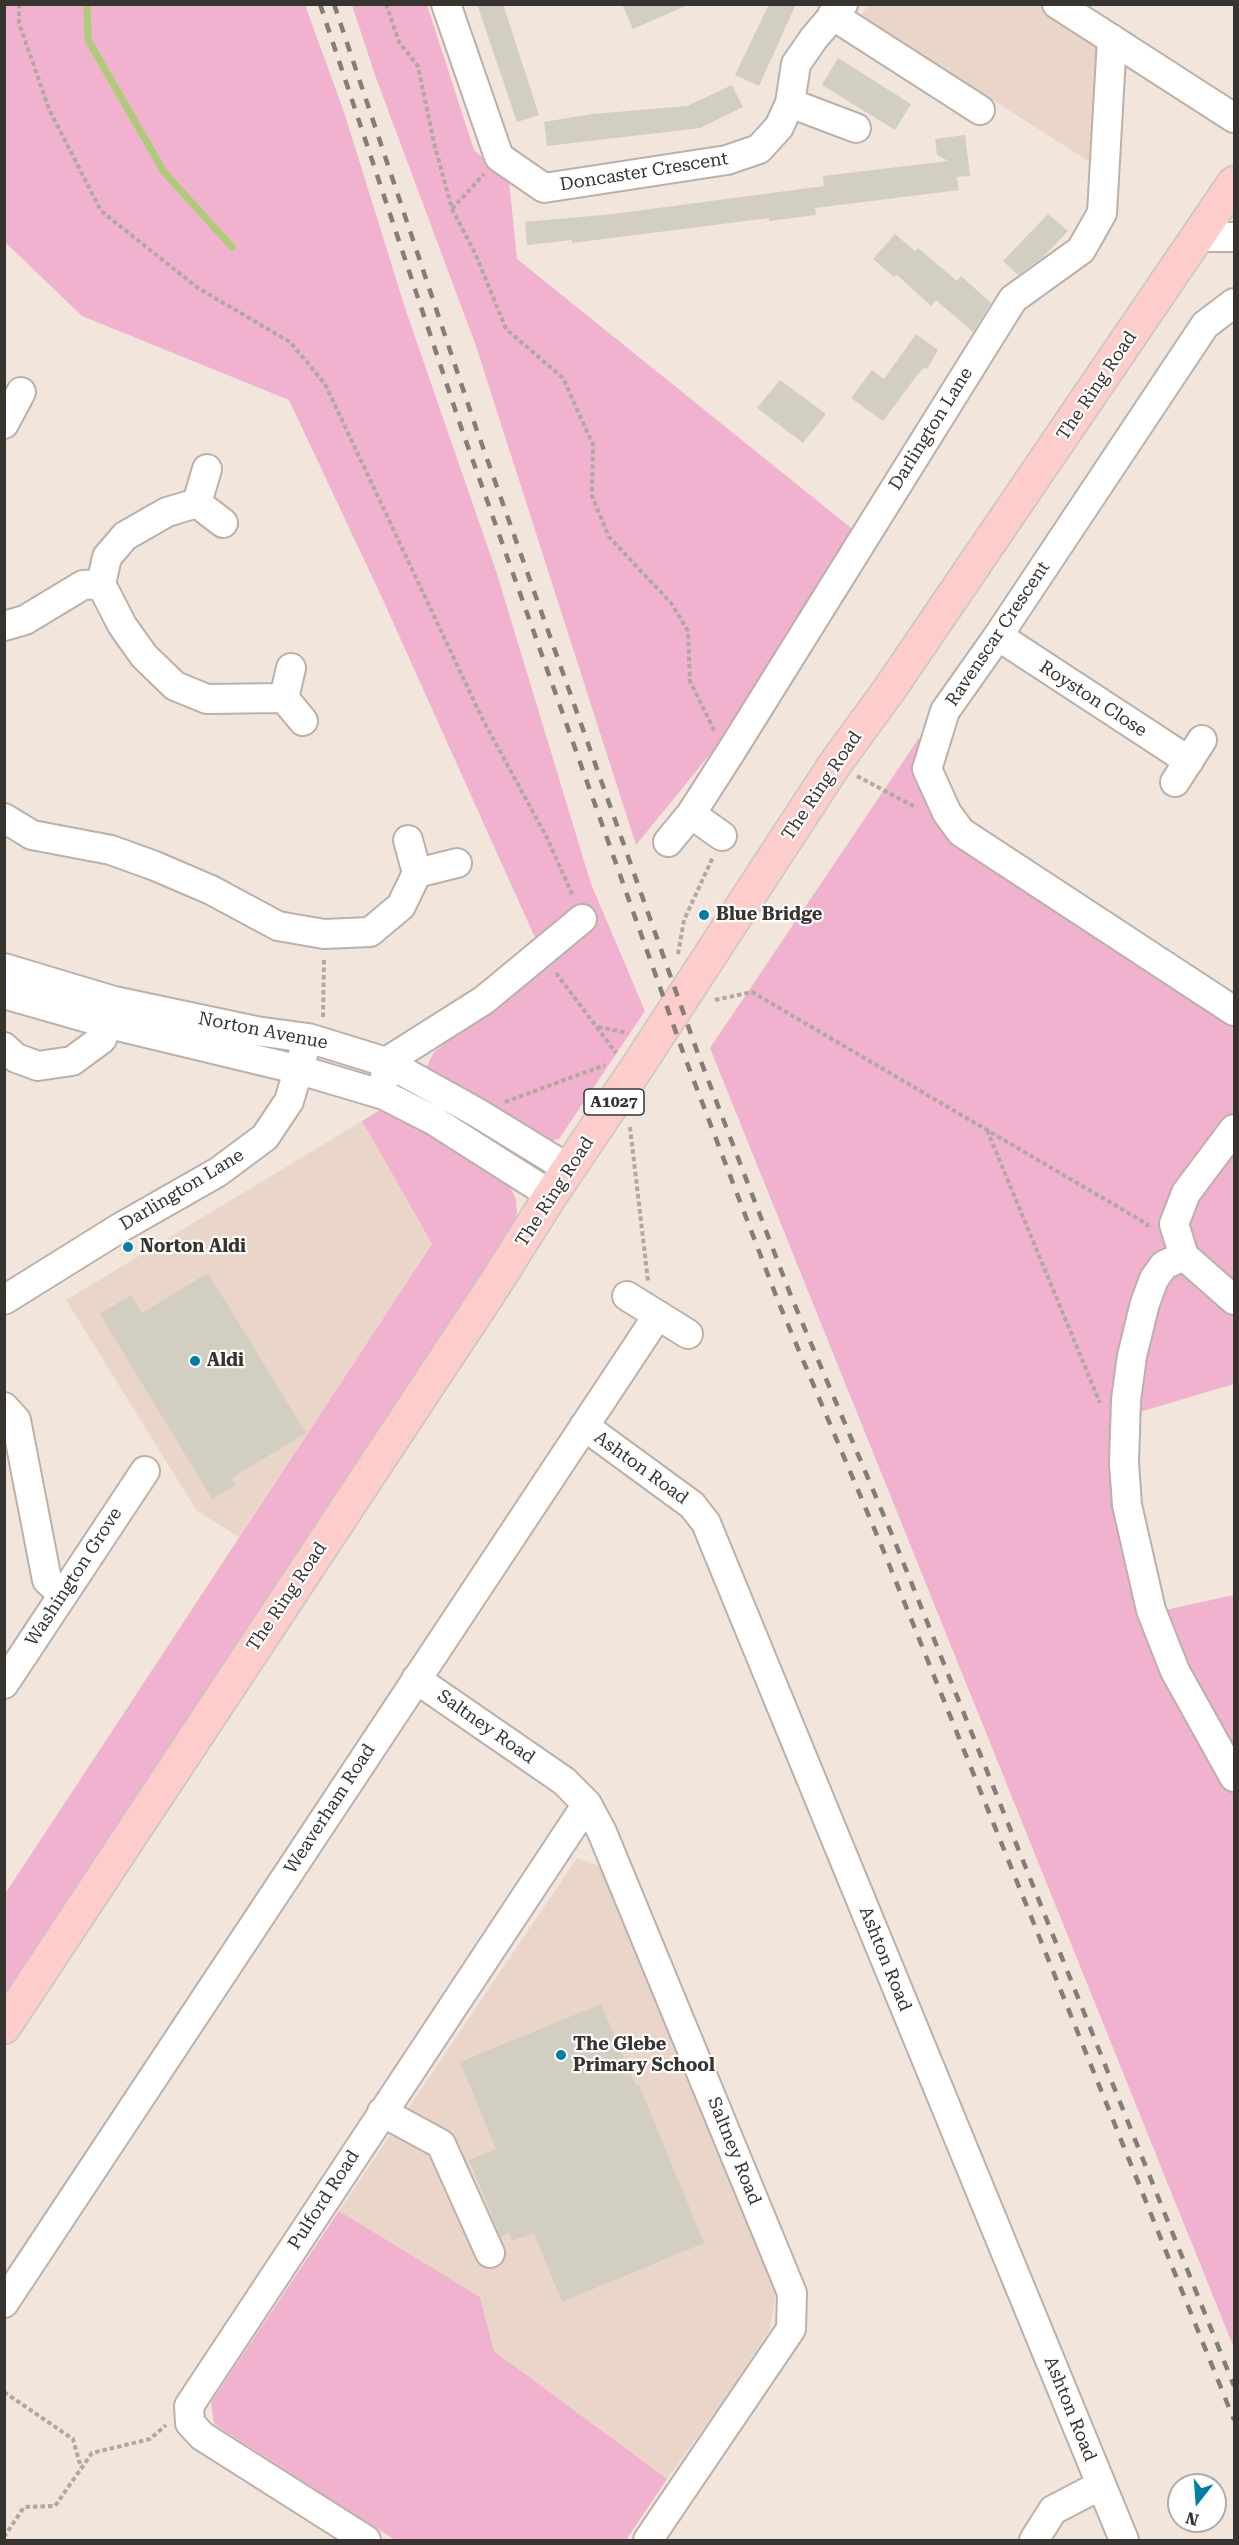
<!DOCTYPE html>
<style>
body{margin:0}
#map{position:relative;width:1239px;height:2545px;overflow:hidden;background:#f1e5dc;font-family:"Roboto Serif",serif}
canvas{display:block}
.frame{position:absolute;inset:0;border:6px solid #37332f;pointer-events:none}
.north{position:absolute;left:1167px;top:2473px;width:60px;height:60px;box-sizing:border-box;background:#fff;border:2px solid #afadac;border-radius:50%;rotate:197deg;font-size:16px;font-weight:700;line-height:24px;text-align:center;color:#37332f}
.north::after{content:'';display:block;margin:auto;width:21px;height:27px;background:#007fa5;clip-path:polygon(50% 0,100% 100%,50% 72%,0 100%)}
</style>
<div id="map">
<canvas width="1239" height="2545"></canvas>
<div class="frame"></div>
<div class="north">N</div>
</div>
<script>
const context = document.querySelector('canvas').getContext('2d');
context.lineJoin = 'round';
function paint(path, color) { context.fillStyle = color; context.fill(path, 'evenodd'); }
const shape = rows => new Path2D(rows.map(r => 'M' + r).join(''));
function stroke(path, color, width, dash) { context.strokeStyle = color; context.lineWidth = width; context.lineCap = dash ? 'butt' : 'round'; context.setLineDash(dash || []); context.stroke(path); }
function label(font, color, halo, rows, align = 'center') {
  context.font = font + ' "Roboto Serif",serif'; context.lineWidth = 4.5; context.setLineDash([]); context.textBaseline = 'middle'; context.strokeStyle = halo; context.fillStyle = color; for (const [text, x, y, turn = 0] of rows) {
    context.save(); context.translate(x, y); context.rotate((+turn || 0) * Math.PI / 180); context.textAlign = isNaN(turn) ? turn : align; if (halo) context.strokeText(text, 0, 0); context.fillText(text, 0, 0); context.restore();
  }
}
const built = shape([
 [869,5,1042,5,1101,44,1093,164,860,15],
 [362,1121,432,1244,239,1537,197,1511,66,1300],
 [577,1858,599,1866,611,1888,776,2292,770,2329,730,2391,667,2479,494,2351,480,2297,339,2211]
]);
const green = shape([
 [4,5,305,5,344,112,406,311,497,574,591,884,645,1011,559,1139,535,1143,424,1072,434,1052,555,959,537,942,383,600,289,400,82,316,5,242],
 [352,5,427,5,474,150,509,181,517,259,861,536,711,753,636,845,476,346,375,75],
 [919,738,949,815,1234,1005,1234,1384,1116,1419,1161,1611,1234,1595,1234,2348,710,1048],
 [383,1108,457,1146,502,1178,510,1187,516,1199,517,1213,513,1227,5,2005,5,1894,432,1244,362,1121],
 [339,2211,480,2297,494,2351,667,2479,626,2540,395,2540,214,2424,211,2402]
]);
const stream = shape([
 [87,4,88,40,164,172,232,247]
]);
const building = shape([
 [477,4,503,4,539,115,517,122],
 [622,4,690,4,633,29],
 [769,4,796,4,759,86,735,75],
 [838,58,911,104,895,130,822,85],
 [732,85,743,107,700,128,547,146,544,122,592,114,687,106],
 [965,135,970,176,957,177,959,190,815,208,816,215,769,221,769,218,572,243,572,240,527,245,525,222,613,214,824,186,823,176,948,161,937,155,935,139],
 [1048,214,1068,231,1043,257,1018,275,1003,261],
 [895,234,915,251,918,248,957,281,961,276,991,303,973,332,936,300,931,306,897,275,894,277,873,259],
 [916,334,938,350,927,369,924,368,918,374,883,421,851,398,872,370,884,379],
 [780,380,826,414,803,443,757,408],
 [208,1273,306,1433,232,1478,236,1485,212,1499,100,1314,131,1295,142,1313],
 [601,2004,636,2086,639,2085,704,2243,562,2302,534,2233,512,2241,509,2233,501,2237,469,2160,496,2149,460,2062]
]);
const path = shape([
 [19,4,19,23,49,109,101,211,198,288,290,342,325,384,482,718,547,838,573,896],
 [386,4,399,42,418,66,434,143,452,209,475,253,506,329,563,378,593,445,592,496,609,537,671,603,688,631,690,681,714,730],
 [452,209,484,174],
 [857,776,917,808],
 [678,954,684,920,713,857],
 [556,973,616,1053],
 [715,1000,752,992,1147,1224,1148,1227],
 [323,1017,324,958],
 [598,1027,628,1033],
 [505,1102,605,1065],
 [630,1127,648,1281],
 [987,1130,1100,1403],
 [4,2392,73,2439,81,2468],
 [4,2537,24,2507,55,2506,92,2453,150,2439,166,2425]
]);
const minor = shape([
 [446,4,499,157,544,188,727,160,759,149,779,127,790,103,796,64,814,38,843,4],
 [1057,4,1234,118],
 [832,15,980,110],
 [790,103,856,128],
 [1199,237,1234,237],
 [1234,303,1205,325,998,636,945,711,927,769,947,813,961,832,1234,1011],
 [4,424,21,392],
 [197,503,207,469],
 [223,523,197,503,167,512,125,536,107,557,101,584,122,625,144,656,175,686,207,699,284,698,303,721],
 [4,626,25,620,83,585,101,584],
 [998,636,1189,761],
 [284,698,291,668],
 [1175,782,1202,740],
 [691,814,722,836],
 [4,818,32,835,111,850,155,866,211,890,278,926,324,934,370,932,401,906,417,873],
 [408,840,417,873,457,863],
 [668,842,691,814,732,750,1013,299,1081,250,1102,213,1112,39],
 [4,968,114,1001,256,1031,308,1038,386,1062,476,1112,569,1169],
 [4,994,109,1024,300,1070,384,1095,433,1120,551,1195],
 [4,1047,16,1058,38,1066,72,1061,102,1039,112,1009],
 [385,1078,386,1062,484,1000,582,919],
 [1234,1129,1186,1193,1174,1224,1184,1256,1234,1300],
 [1184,1256,1164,1265,1154,1279,1145,1303,1132,1356,1126,1400,1124,1463,1127,1505,1151,1610,1175,1671,1234,1777],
 [627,1296,688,1334],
 [4,1300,118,1229,218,1172,265,1137,289,1101,304,1051],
 [4,1407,16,1420,47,1580,63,1595],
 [584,1426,692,1505,706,1523,1124,2540],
 [416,1679,564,1781,587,1804,602,1832,792,2293,791,2329,648,2540],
 [4,1684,145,1471],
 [382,2112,441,2144,490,2253],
 [4,2303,658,1315],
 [366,2540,202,2436,190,2423,189,2406,587,1804],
 [1034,2540,1053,2510,1101,2485]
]);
const major = shape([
 [4,2027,493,1287,551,1195,636,1069,835,764,889,690,1234,183]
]);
const rail = shape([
 [320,4,462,430,684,1055,778,1301,882,1547,1234,2420],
 [334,4,475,425,697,1051,791,1296,895,1542,1234,2386]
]);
const markers = [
 [704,915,6,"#007fa5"],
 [128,1247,6,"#007fa5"],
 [195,1361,6,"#007fa5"],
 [561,2055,6,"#007fa5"]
];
const shields = [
 [614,1102,60]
];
const shieldNames = [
 ["A1027",614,1102]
];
const streetNames = [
 ["Doncaster Crescent",644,172,-9],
 ["The Ring Road",1097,386,-56],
 ["Darlington Lane",931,429,-58],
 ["Ravenscar Crescent",998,634,-56],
 ["Royston Close",1093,699,33],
 ["The Ring Road",822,786,-56],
 ["Norton Avenue",263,1031,11],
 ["Darlington Lane",182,1190,-31],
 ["The Ring Road",555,1192,-57],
 ["Ashton Road",641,1468,36],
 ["Washington Grove",74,1577,-57],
 ["The Ring Road",287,1597,-56],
 ["Saltney Road",486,1727,35],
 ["Weaverham Road",330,1809,-57],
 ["Ashton Road",885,1959,68],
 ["Saltney Road",734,2151,68],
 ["Pulford Road",324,2200,-57],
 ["Ashton Road",1070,2409,68]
];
const poiNames = [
 ["Blue Bridge",716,915],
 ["Norton Aldi",140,1247],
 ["Aldi",207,1361],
 ["The Glebe",573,2045],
 ["Primary School",573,2066]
];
paint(built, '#ead6c9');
paint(green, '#f0b2cf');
stroke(stream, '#aecc77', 7);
paint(building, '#d3cec2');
stroke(minor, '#bcb0a8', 32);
stroke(major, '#c7c6c5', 36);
stroke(path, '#b1a8a0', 4, [4.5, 3]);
stroke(minor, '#fff', 28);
stroke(major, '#fccdca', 33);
stroke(rail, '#857e78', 4.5, [10, 10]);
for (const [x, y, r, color] of markers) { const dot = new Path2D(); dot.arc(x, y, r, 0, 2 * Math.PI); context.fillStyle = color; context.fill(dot); stroke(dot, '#fff', 2); }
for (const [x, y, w] of shields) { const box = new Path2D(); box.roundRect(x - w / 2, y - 13, w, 26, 4.5); context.fillStyle = '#fff'; context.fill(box); stroke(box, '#37332f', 1.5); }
label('bold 16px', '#37332f', null, shieldNames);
label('18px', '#37332f', '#fff', streetNames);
label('bold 18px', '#37332f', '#fff', poiNames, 'left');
</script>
